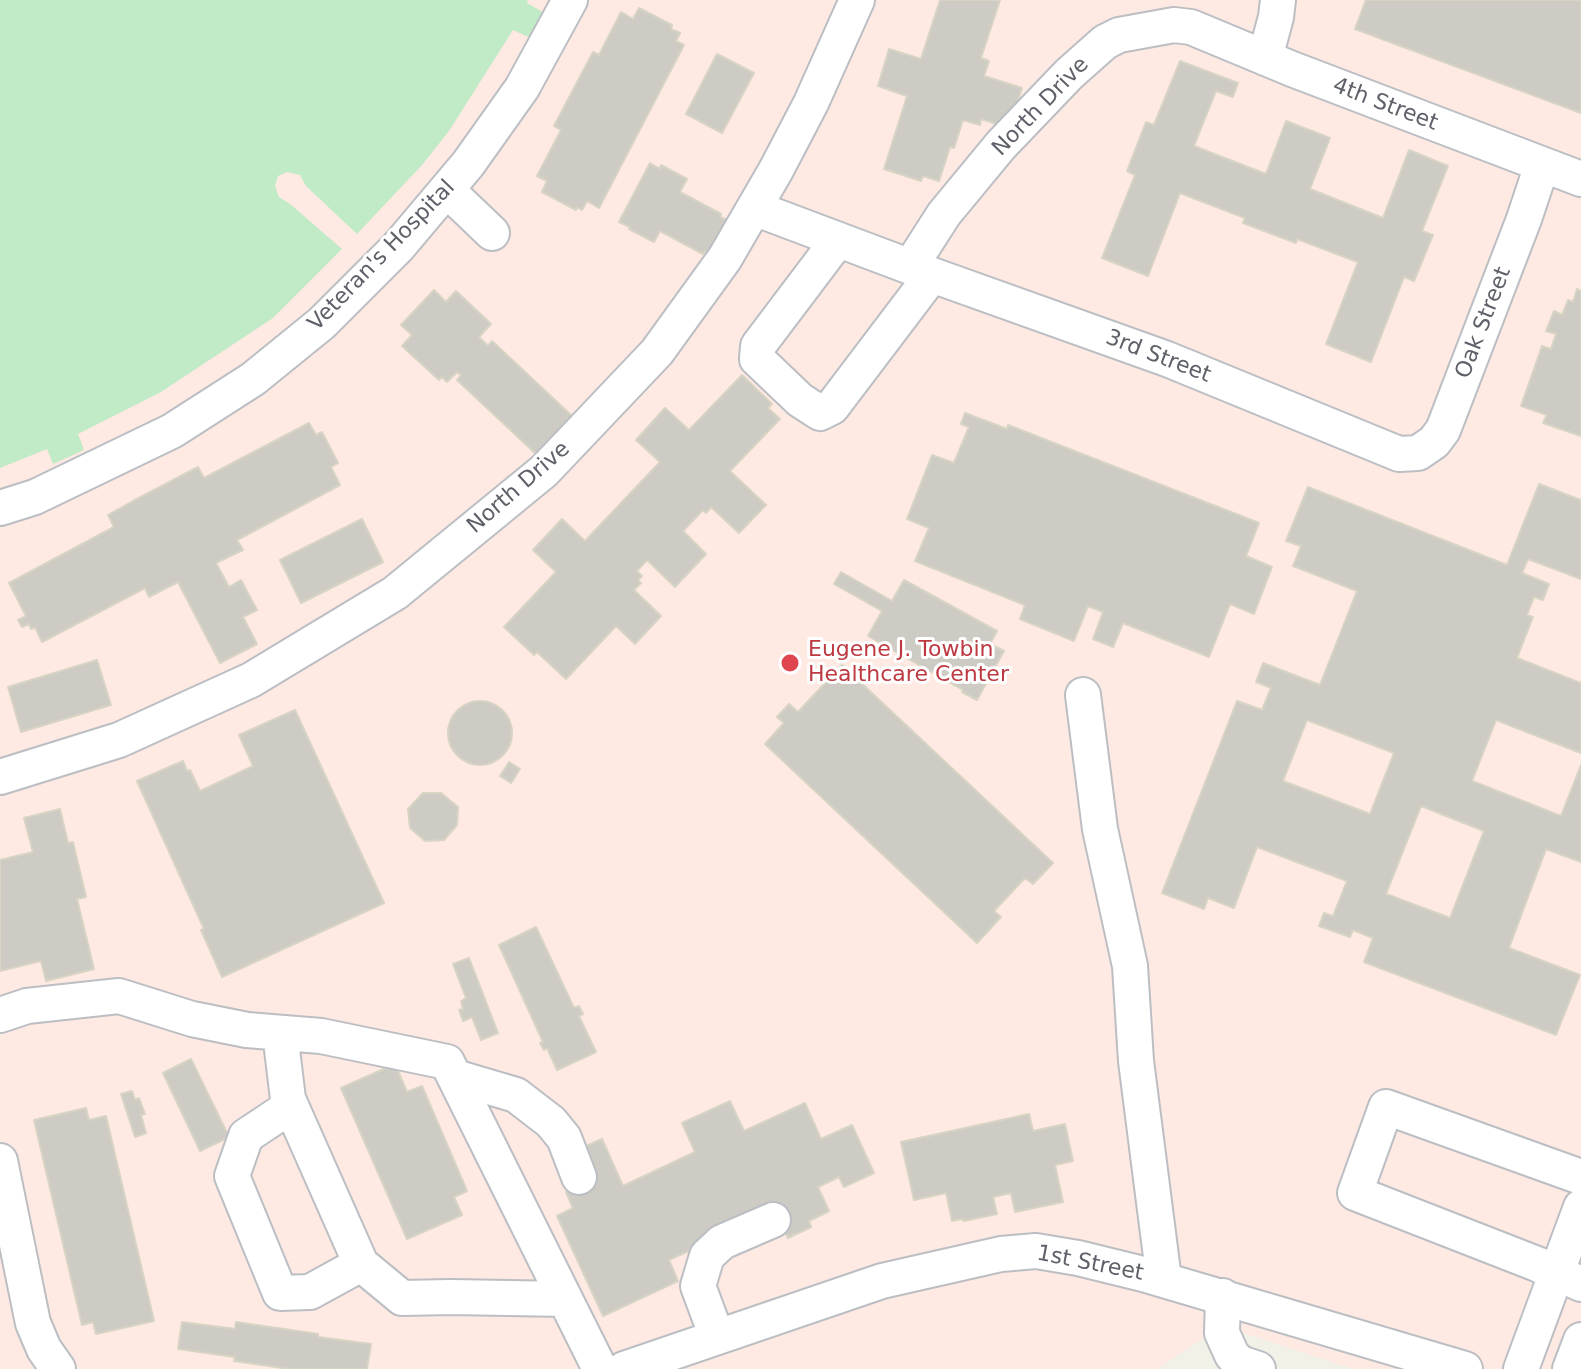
<!DOCTYPE html>
<style>
body{margin:0}
canvas{display:block;background:#f2f1e7}
</style>
<canvas width="1581" height="1369"></canvas>
<script>
const context = document.querySelector('canvas').getContext('2d');
context.lineJoin = 'round';
function paint(path, color) { context.fillStyle = color; context.fill(path, 'evenodd'); }
const shape = rows => new Path2D(rows.map(r => 'M' + r).join(''));
function stroke(path, color, width, dash) { context.strokeStyle = color; context.lineWidth = width; context.lineCap = dash ? 'butt' : 'round'; context.setLineDash(dash || []); context.stroke(path); }
function label(font, color, halo, rows, align = 'center') {
  context.font = font + ' "DejaVu Sans",sans-serif'; context.lineWidth = 6; context.setLineDash([]); context.textBaseline = 'middle'; context.strokeStyle = halo; context.fillStyle = color; for (const [text, x, y, turn = 0] of rows) {
    context.save(); context.translate(x, y); context.rotate((+turn || 0) * Math.PI / 180); context.textAlign = isNaN(turn) ? turn : align; if (halo) context.strokeText(text, 0, 0); context.fillText(text, 0, 0); context.restore();
  }
}
const medical = shape([
 [0,0,1581,0,1581,1369,1353,1369,1222,1326,1157,1369,0,1369]
]);
const green = shape([
 [0,0,528,0,527,3,548,15,535,40,513,30,449,131,422,165,357,234,306,186,300,175,287,172,278,176,275,186,279,197,290,204,342,249,273,318,161,392,78,434,84,450,53,464,47,449,0,468]
]);
const building = shape([
 [940,0,1000,0,981,58,989,61,984,76,1022,88,1009,128,981,119,980,125,963,120,954,148,950,147,939,181,923,176,921,181,884,169,907,96,878,86,889,49,921,59,940,0],
 [1366,0,1581,0,1581,113,1355,29,1366,0],
 [639,8,672,25,671,29,680,33,676,41,684,45,599,208,587,201,582,210,577,207,576,210,542,192,547,181,537,176,561,130,554,126,593,52,599,55,621,12,633,19,639,8],
 [717,54,754,73,722,133,686,114,717,54],
 [1180,61,1238,83,1233,97,1216,91,1194,146,1266,174,1286,121,1330,138,1310,189,1383,218,1409,150,1448,166,1422,231,1433,235,1414,281,1404,277,1371,362,1326,344,1358,262,1297,239,1296,243,1243,223,1245,218,1180,193,1148,276,1102,258,1135,175,1127,171,1146,122,1154,125,1180,61],
 [650,163,660,169,661,165,687,179,680,192,721,214,720,217,729,221,712,255,705,251,703,254,660,231,654,242,629,229,630,227,619,222,650,163],
 [1577,289,1581,291,1581,436,1543,423,1547,415,1521,406,1542,346,1551,349,1556,334,1546,331,1554,311,1562,315,1568,300,1573,302,1577,289],
 [434,290,446,302,456,291,491,324,479,337,488,346,492,341,572,416,536,454,457,380,461,375,457,372,447,382,442,377,439,380,402,346,412,335,401,325,434,290],
 [742,375,772,404,768,408,780,419,730,471,766,505,739,533,711,507,706,513,703,510,683,531,706,554,675,587,647,560,637,571,642,576,638,580,641,583,634,590,661,616,635,644,616,626,566,679,537,652,534,655,504,627,556,572,533,550,562,519,585,541,660,462,636,440,665,408,689,430,742,375],
 [965,413,1007,429,1008,425,1259,523,1246,556,1272,567,1254,614,1230,604,1209,657,1123,623,1113,647,1093,639,1103,612,1088,606,1074,641,1020,619,1025,605,915,561,929,528,907,519,932,455,954,463,969,427,961,424,965,413],
 [309,423,316,435,322,432,338,463,331,467,340,485,237,540,243,550,216,563,229,587,241,580,257,610,243,617,257,644,220,663,178,582,149,597,145,588,42,642,35,627,31,629,29,624,22,627,18,620,26,616,9,583,114,527,108,515,133,501,198,467,204,478,309,423],
 [1539,484,1581,500,1581,579,1528,559,1522,573,1549,584,1543,600,1534,597,1527,615,1533,617,1517,658,1581,683,1581,753,1496,720,1472,781,1561,816,1581,765,1581,862,1546,849,1509,948,1580,975,1556,1035,1364,962,1373,938,1353,930,1350,937,1319,926,1324,913,1333,916,1347,881,1257,847,1234,908,1208,898,1204,909,1162,893,1237,701,1262,710,1271,688,1256,682,1263,663,1320,685,1357,591,1293,566,1301,546,1286,541,1308,487,1507,565,1539,484],
 [1307,720,1394,753,1370,814,1283,781,1307,720],
 [1421,806,1484,831,1450,918,1386,894,1421,806],
 [362,519,383,562,301,603,280,560,362,519],
 [841,572,892,601,904,580,997,631,990,644,1004,651,977,700,962,692,963,690,868,636,882,611,834,584,841,572],
 [97,660,111,705,21,732,8,687,97,660],
 [842,665,1053,863,1033,884,1025,878,994,911,1001,917,977,943,765,744,784,723,777,717,789,704,798,712,842,665],
 '448 733a32 32 0 1 1 64 0a32 32 0 1 1-64 0Z',
 [295,710,384,903,222,977,201,930,204,929,137,781,183,761,187,771,190,770,200,791,253,766,239,735,295,710],
 [509,762,520,769,511,783,500,776,509,762],
 [423,793,441,793,458,807,457,825,444,840,425,841,410,828,408,809,423,793],
 [60,809,68,843,73,842,86,897,77,899,94,969,46,981,41,961,0,971,0,860,33,852,24,818,60,809],
 [536,927,574,1008,579,1006,583,1014,579,1016,596,1052,557,1070,547,1048,544,1050,540,1043,543,1042,499,945,536,927],
 [469,958,498,1033,481,1040,472,1017,463,1021,459,1010,463,1009,461,1001,466,998,453,964,469,958],
 [191,1059,229,1137,200,1151,163,1073,191,1059],
 [395,1064,407,1092,422,1086,467,1191,454,1197,462,1215,407,1239,341,1088,395,1064],
 [132,1091,135,1100,139,1098,145,1114,141,1115,146,1133,135,1137,121,1094,132,1091],
 [730,1101,744,1131,805,1103,821,1139,852,1125,874,1173,844,1187,839,1177,818,1187,829,1211,809,1221,811,1227,788,1238,775,1211,669,1260,678,1281,603,1316,557,1216,573,1208,566,1192,593,1178,580,1149,602,1139,623,1186,695,1152,682,1123,730,1101],
 [86,1108,89,1120,106,1116,154,1321,96,1334,93,1322,82,1325,34,1120,86,1108],
 [1029,1114,1033,1131,1065,1124,1073,1161,1055,1165,1063,1202,1015,1212,1011,1193,993,1197,997,1214,964,1221,962,1219,952,1221,946,1193,914,1200,901,1142,1029,1114],
 [182,1322,235,1329,236,1322,318,1334,318,1337,371,1344,367,1369,290,1369,234,1361,235,1357,178,1349,182,1322]
]);
const minor = shape([
 [1265,58,1276,17,1278,0],
 [447,190,492,233],
 [754,208,932,275,1167,359,1399,454,1418,453,1434,442,1443,430,1524,219,1542,165],
 [838,240,758,346,757,359,800,400,820,413,832,407,932,275],
 [914,268,919,253,944,214,1001,145,1069,74,1105,42,1119,35,1174,25,1191,27,1292,69,1581,179],
 [0,508,35,497,172,431,253,379,322,323,398,247,468,164,522,88,570,0],
 [1083,695,1100,829,1130,966,1136,1061,1164,1280],
 [0,777,119,740,251,680,395,593,544,471,657,352,725,258,776,170,811,103,857,0],
 [0,1015,27,1006,119,996,192,1019,247,1030,321,1036,447,1062,600,1369],
 [280,1033,288,1099,361,1264,402,1298,451,1297,565,1299],
 [455,1077,516,1095,551,1122,564,1138,579,1177],
 [291,1106,246,1136,232,1176,280,1293,310,1292,361,1264],
 [0,1161,33,1323,44,1349,58,1369],
 [1581,1177,1386,1107,1355,1193,1537,1264,1581,1284],
 [1223,1296,1222,1333,1232,1355,1240,1363,1258,1369],
 [717,1337,698,1286,707,1256,722,1242,773,1220],
 [624,1369,882,1281,1001,1254,1036,1251,1078,1258,1143,1274,1465,1369],
 [1521,1369,1581,1207],
 [1570,1369,1581,1340]
]);
const markers = [
 [790,663,10,"#e0444e"]
];
const streetNames = [
 ["4th Street",1385,105,21],
 ["North Drive",1041,107,-46],
 ["Veteran's Hospital",382,256,-46],
 ["Oak Street",1484,323,-69],
 ["3rd Street",1158,357,21],
 ["North Drive",519,488,-41],
 ["1st Street",1090,1264,11]
];
const healthNames = [
 ["Eugene J. Towbin",808,650],
 ["Healthcare Center",808,675]
];
paint(medical, '#fee9e3');
paint(green, '#c1ebc6');
paint(building, '#cdcbc4');
stroke(building, '#d7d4c4', 2);
stroke(minor, '#bbbec3', 38);
stroke(minor, '#fff', 34);
for (const [x, y, r, color] of markers) { const dot = new Path2D(); dot.arc(x, y, r, 0, 2 * Math.PI); context.fillStyle = color; context.fill(dot); stroke(dot, '#fff', 3); }
label('22px', '#5e6169', '#fff', streetNames);
label('22px', '#be3a42', '#fff', healthNames, 'left');
</script>
